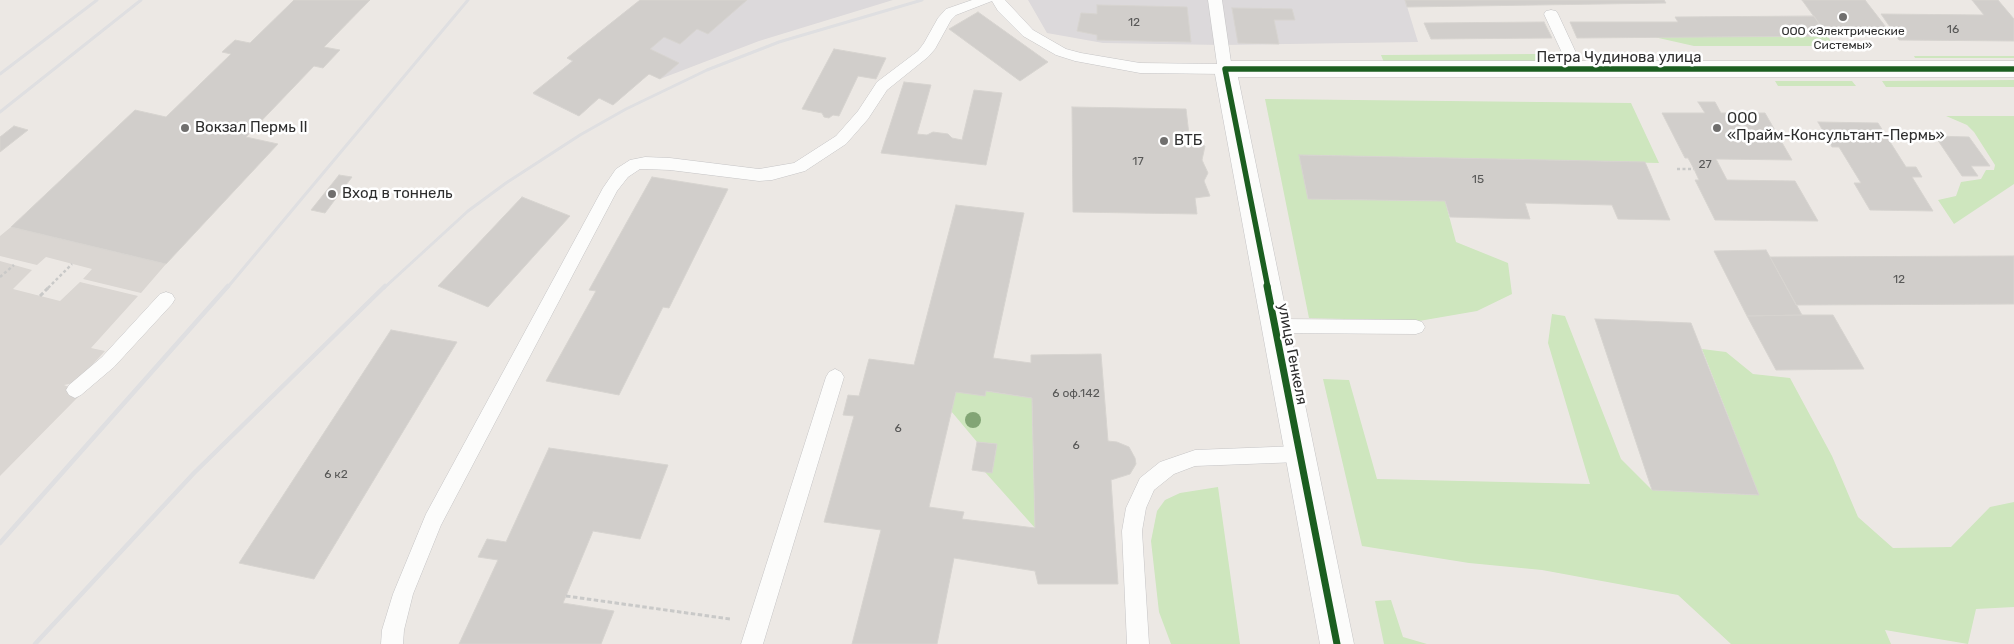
<!DOCTYPE html>
<meta charset="utf-8">
<style>
body{margin:0}
canvas{display:block;background:#ece8e4}
</style>
<canvas width="2014" height="644"></canvas>
<script>
const context = document.querySelector('canvas').getContext('2d');
context.lineJoin = 'round';
function paint(path, color) { context.fillStyle = color; context.fill(path, 'evenodd'); }
const shape = rows => new Path2D(rows.map(r => 'M' + r).join(''));
function stroke(path, color, width, dash) { context.strokeStyle = color; context.lineWidth = width; context.lineCap = dash ? 'butt' : 'round'; context.setLineDash(dash || []); context.stroke(path); }
function label(font, color, halo, rows, align = 'center') {
  context.font = font + ' Rubik,sans-serif'; context.lineWidth = 5; context.setLineDash([]); context.textBaseline = 'middle'; context.strokeStyle = halo; context.fillStyle = color; for (const [text, x, y, turn = 0] of rows) {
    context.save(); context.translate(x, y); context.rotate((+turn || 0) * Math.PI / 180); context.textAlign = isNaN(turn) ? turn : align; if (halo) context.strokeText(text, 0, 0); context.fillText(text, 0, 0); context.restore();
  }
}
const industrial = shape([
 [640,0,893,0,759,41,660,79,649,74,613,105,599,98,579,116,533,94,572,61,567,58],
 [1028,0,1405,0,1418,42,1222,45,1103,43,1047,33]
]);
const green = shape([
 [1828,36,1833,46,1694,46,1654,37],
 [1537,54,1556,62,1385,65,1381,55],
 [1914,56,2014,56,2014,58,1915,58],
 [2014,80,2014,87,1886,87,1882,81],
 [1775,81,1852,81,1856,86,1778,86],
 [1265,99,1631,103,1659,163,1300,155,1308,199,1445,201,1456,242,1508,263,1512,294,1477,311,1419,321,1309,318],
 [1946,116,2014,116,2014,184,1954,224,1938,200,1956,196,1961,182,1981,179,1986,170,1994,170,1995,165,1974,132,1967,125],
 [1552,314,1565,316,1621,459,1652,490,1759,495,1702,349,1726,352,1753,374,1790,378,1832,456,1858,517,1893,548,1951,547,1990,507,2014,502,2014,607,1976,609,1968,644,1885,630,1891,644,1731,644,1678,595,1542,570,1469,563,1362,546,1323,379,1349,380,1377,479,1590,484,1548,343],
 [986,391,1032,398,1035,528,985,472,992,472,997,444,977,442,951,411,956,392],
 [1218,487,1240,644,1171,644,1159,612,1151,541,1157,511,1165,500,1180,493],
 [1391,600,1403,637,1427,644,1384,644,1375,601]
]);
const plaza = shape([
 [11,227,166,264,141,293,83,279,92,269,46,257,37,265,0,256,0,236],
 [0,261,32,270,13,289,60,301,80,282,138,296,91,348,105,351,84,374,74,383,64,385,82,393,0,476]
]);
const building = shape([
 [294,0,370,0,324,47,340,50,323,68,314,66,246,137,278,144,166,264,11,227,135,110,166,117,231,54,222,52,235,40,250,43,294,0],
 [640,0,747,0,708,34,697,29,680,44,664,37,650,49,679,63,660,79,649,74,613,105,599,98,579,116,533,93,573,61,567,58,640,0],
 [1405,0,1664,0,1666,3,1407,7,1405,0],
 [1802,0,1865,0,1892,35,1828,36,1802,0],
 [1972,0,1998,0,2014,19,2014,41,1899,40,1881,14,1984,15,1972,0],
 [1097,5,1187,7,1191,42,1097,40,1097,35,1077,31,1081,13,1097,14,1097,5],
 [1232,8,1292,9,1295,20,1274,20,1279,44,1238,43,1232,8],
 [978,12,1048,62,1020,81,949,29,978,12],
 [1814,16,1828,36,1577,38,1570,22,1678,22,1675,17,1814,16],
 [1544,22,1552,38,1431,39,1424,23,1544,22],
 [834,49,886,58,876,79,858,76,839,116,833,115,829,118,824,117,822,113,802,109,834,49],
 [904,82,931,85,917,134,927,135,933,132,948,134,952,138,962,140,974,90,1002,93,986,165,881,153,904,82],
 [1698,102,1715,102,1721,113,1765,113,1792,160,1716,159,1727,180,1795,181,1818,221,1715,220,1695,180,1699,180,1694,169,1688,158,1685,158,1662,113,1705,113,1698,102],
 [1072,107,1186,109,1190,143,1205,146,1202,160,1208,173,1204,181,1210,196,1195,198,1197,214,1073,212,1072,107],
 [1818,122,1878,123,1906,167,1916,167,1922,177,1912,177,1933,211,1870,210,1854,183,1861,183,1839,147,1832,147,1818,122],
 [14,126,28,130,0,152,0,137,14,126],
 [1935,136,1969,137,1990,166,1971,166,1978,176,1962,176,1935,136],
 [1299,155,1645,162,1670,220,1618,219,1612,205,1525,203,1530,219,1450,217,1445,201,1308,199,1299,155],
 [339,175,352,177,325,213,311,210,339,175],
 [652,177,728,189,669,308,663,307,619,395,546,381,596,291,589,290,652,177],
 [522,197,570,216,488,307,438,286,522,197],
 [956,205,1024,213,993,358,1031,363,1031,355,1101,354,1108,441,1117,442,1129,447,1135,458,1136,464,1130,474,1111,480,1118,584,1038,584,1035,571,954,558,937,644,852,644,881,530,824,522,854,416,843,415,848,395,859,396,869,359,914,365,956,205],
 [986,391,1032,398,1035,528,962,519,964,512,929,507,956,392,985,396,986,391],
 [1766,250,1770,257,1802,315,1747,316,1714,251,1766,250],
 [2014,256,2014,304,1796,305,1770,257,2014,256],
 [1802,315,1833,315,1864,369,1776,370,1747,316,1802,315],
 [1595,319,1691,323,1759,495,1652,490,1595,319],
 [391,330,457,342,314,579,239,563,391,330],
 [977,442,997,444,992,473,972,470,977,442],
 [549,448,668,465,640,539,593,531,566,596,563,603,614,611,601,644,459,644,498,560,478,557,487,539,506,542,549,448]
]);
const pathFar1 = shape([
 [1677,169,1694,169],
 [0,277,14,265],
 [48,288,72,264]
]);
const path = shape([
 [40,296,50,286],
 [566,596,730,619]
]);
const service = shape([
 [972,0,1005,0,1033,30,1066,49,1081,53,1140,63,1217,64,1208,0,1222,0,1232,69,1230,72,1225,74,1140,73,1075,61,1056,55,1023,36,998,11,992,1,956,15,951,20,935,49,928,57,887,90,868,119,846,144,805,171,772,180,759,181,670,170,645,169,640,169,628,177,617,191,441,525,413,594,404,630,403,644,381,644,382,630,393,594,426,514,603,188,616,169,630,160,645,157,670,158,759,169,794,163,836,136,858,111,877,82,918,51,924,43,938,18,946,9,972,0],
 [1551,10,1556,11,1558,14,1584,70,1582,73,1577,75,1572,73,1570,70,1544,14,1546,11,1551,10],
 [166,292,172,294,175,299,172,304,114,367,81,395,75,398,69,395,66,390,69,385,102,357,160,294,166,292],
 [1274,319,1416,320,1422,322,1425,327,1422,332,1416,334,1274,333,1268,331,1265,326,1268,321,1274,319],
 [835,369,841,372,844,377,763,644,741,644,826,377,829,372,835,369],
 [1299,446,1306,448,1309,454,1306,460,1299,462,1195,466,1174,474,1154,490,1146,508,1142,531,1149,644,1127,644,1122,531,1126,508,1140,478,1160,462,1195,450,1299,446]
]);
const minor = shape([
 [1225,61,2014,61,2014,77,1238,77,1354,644,1320,644,1214,69,1217,64,1225,61]
]);
const railFar1 = shape([
 [0,74,97,0],
 [0,112,141,0],
 [227,288,468,0],
 [384,288,468,211,506,183,580,135,626,109,707,70,779,42,922,0]
]);
const rail = shape([
 [0,543,228,286],
 [35,644,194,473,385,286]
]);
const cyclewayFar1 = shape([
 [1268,288,1225,69,2014,69]
]);
const cycleway = shape([
 [1267,286,1337,644]
]);
const trees = [
 [973,420]
];
const markers = [
 [1843,17,5,"#706f6e"],
 [185,128,5,"#706f6e"],
 [1717,128,5,"#706f6e"],
 [1164,141,5,"#706f6e"],
 [332,194,5,"#706f6e"]
];
const numberNames = [
 ["12",1134,23],
 ["16",1953,30],
 ["17",1138,162],
 ["27",1705,165],
 ["15",1478,180],
 ["12",1899,280],
 ["6 оф.142",1076,394],
 ["6",898,429],
 ["6",1076,446],
 ["6 к2",336,475]
];
const farPoinames = [
 ["ООО «Электрические",1843,32],
 ["Системы»",1843,46]
];
const streetNames = [
 ["Петра Чудинова улица",1619,58],
 ["улица Генкеля",1292,354,79]
];
const poiNames = [
 ["ООО",1727,119],
 ["«Прайм-Консультант-Пермь»",1727,136],
 ["Вокзал Пермь II",195,128],
 ["ВТБ",1174,141],
 ["Вход в тоннель",342,194]
];
paint(industrial, '#dcd9db');
paint(green, '#cee6be');
paint(plaza, '#dad6d2');
paint(building, '#d1cecb');
stroke(building, '#d7d4d0', 1);
stroke(service, '#c5c4c5', 1);
stroke(minor, '#c5c4c5', 1);
stroke(pathFar1, '#c9c9c8', 2.5, [3, 2.5]);
stroke(path, '#c9c9c8', 3, [4.5, 2.5]);
paint(service, '#fcfcfb');
paint(minor, '#fcfcfb');
stroke(railFar1, '#dfdfe1', 3);
stroke(rail, '#dfdfe1', 4.5);
stroke(cyclewayFar1, '#1b5e20', 5.5);
stroke(cycleway, '#1b5e20', 7);
context.fillStyle = '#82a575';
for (const [x, y] of trees) { context.beginPath(); context.arc(x, y, 8, 0, 2 * Math.PI); context.fill(); }
for (const [x, y, r, color] of markers) { const dot = new Path2D(); dot.arc(x, y, r, 0, 2 * Math.PI); context.fillStyle = color; context.fill(dot); stroke(dot, '#fff', 2); }
label('12px', '#585857', null, numberNames);
label('12px', '#2e2e2e', '#fff', farPoinames);
label('15px', '#2e2e2e', '#fff', streetNames);
label('15px', '#2e2e2e', '#fff', poiNames, 'left');
</script>
